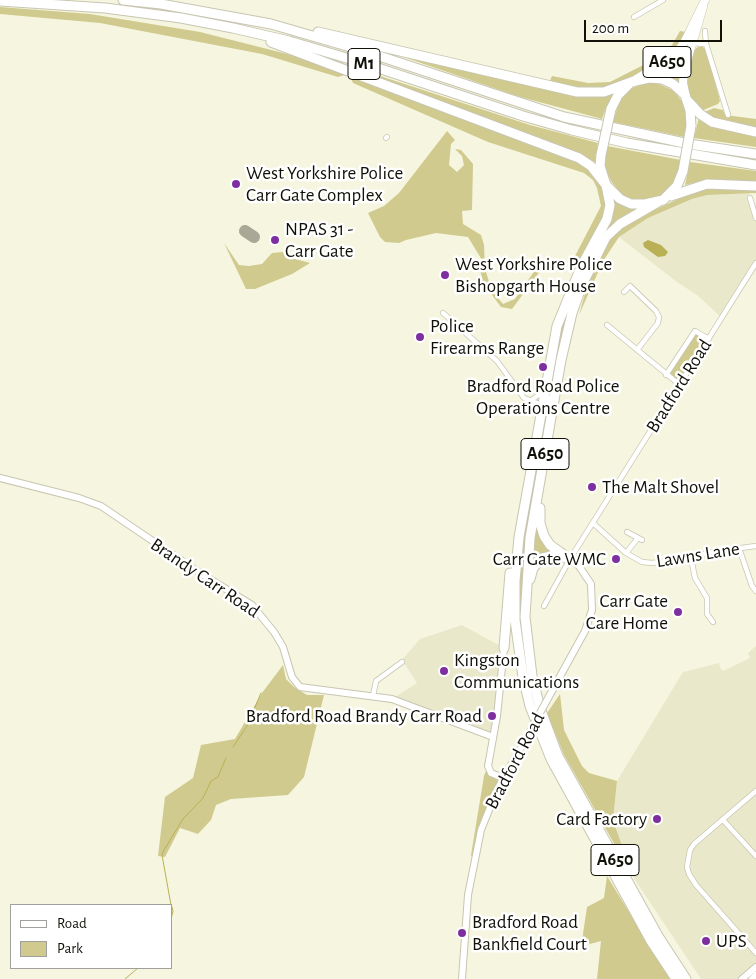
<!DOCTYPE html>
<style>
body{margin:0}
#map{position:relative;width:756px;height:979px;overflow:hidden;background:#f6f5df;font-family:"Alegreya Sans",sans-serif}
canvas{display:block}
.legend{position:absolute;left:10px;top:904px;width:162px;height:65px;box-sizing:border-box;background:#fff;border:1px solid #a0a09d;margin:0;padding:6px 9px;list-style:none;font-size:15px;color:#111109}
.legend li{display:flex;align-items:center;gap:10px;height:25px}
.legend b{width:25px;border:1px solid #a0a09d}
.scale{position:absolute;left:584px;top:20px;width:138px;height:22px;box-sizing:border-box;border:2px solid #111109;border-top:0;padding-left:6px;font-size:15px;line-height:18px;white-space:nowrap;color:#111109;-webkit-text-stroke:4px #fff;paint-order:stroke}
</style>
<div id="map">
<canvas width="756" height="979"></canvas>
<ul class="legend">
<li><b style="height:6px;background:#fff"></b>Road</li>
<li><b style="height:14px;background:#d0ca8e"></b>Park</li>
</ul>
<div class="scale">200 m</div>
</div>
<script>
const context = document.querySelector('canvas').getContext('2d');
context.lineJoin = 'round';
function paint(path, color) { context.fillStyle = color; context.fill(path, 'evenodd'); }
const shape = rows => new Path2D(rows.map(r => 'M' + r).join(''));
function stroke(path, color, width, dash) { context.strokeStyle = color; context.lineWidth = width; context.lineCap = dash ? 'butt' : 'round'; context.setLineDash(dash || []); context.stroke(path); }
function label(font, color, halo, rows, align = 'center') {
  context.font = font + ' "Alegreya Sans",sans-serif'; context.lineWidth = 5; context.setLineDash([]); context.textBaseline = 'middle'; context.strokeStyle = halo; context.fillStyle = color; for (const [text, x, y, turn = 0] of rows) {
    context.save(); context.translate(x, y); context.rotate((+turn || 0) * Math.PI / 180); context.textAlign = isNaN(turn) ? turn : align; if (halo) context.strokeText(text, 0, 0); context.fillText(text, 0, 0); context.restore();
  }
}
const built = shape([
 [749,193,756,218,756,263,722,318,697,295,677,282,619,237,648,218,692,199,707,195],
 [462,625,504,648,493,737,392,699,417,683,402,660,420,639],
 [756,646,756,979,701,979,633,877,613,820,617,781,683,672,719,663,720,668,723,671,750,658,748,653]
]);
const green = shape([
 [0,7,90,14,200,32,295,56,345,75,338,77,262,54,100,23,0,14],
 [680,31,686,32,674,53,660,63,620,82,601,88,583,89,550,81,552,76,588,83,610,82,659,57,672,45],
 [686,47,679,82,669,76,655,73,654,71,682,54],
 [698,47,703,47,707,51,720,101,718,104,701,111,691,99,687,85,687,74,694,50],
 [392,53,575,96,593,97,614,93,609,105,607,105,602,119,517,96],
 [316,55,530,125,598,143,595,163,582,155],
 [350,76,587,165,601,186,606,203,602,222,577,263,574,258,601,206,597,188,593,180,584,173,488,142,353,83],
 [655,82,674,91,684,104,687,121,684,137,613,122,620,99,630,89,644,83],
 [714,108,723,110,725,115,756,119,756,127,721,119,718,121,702,113],
 [699,117,756,135,756,147,694,138],
 [447,131,455,140,451,144,449,165,457,172,464,165,462,156,455,149,461,150,473,164,472,210,462,211,463,224,481,235,484,245,485,269,492,291,503,304,515,299,540,263,549,259,512,309,501,307,483,283,480,269,482,260,468,237,436,233,406,240,399,243,385,242,380,237,368,213,384,206,399,193],
 [607,146,681,160,674,185,665,195,652,199,633,200,623,196,611,181,604,165],
 [690,162,756,171,756,182,710,179,685,185],
 [703,188,756,190,756,193,707,195,692,199,648,218,619,237,603,261,579,315,588,283,607,240,629,221],
 [614,201,626,207,638,209,609,230,561,347,549,398,547,396,554,349,570,299,611,220],
 [224,243,239,265,249,266,262,264,272,253,283,252,288,257,310,263,292,274,255,289,246,289],
 [695,331,709,339,680,385,666,375],
 [551,404,524,560,523,585,522,608,536,706,534,709,519,631,518,595,524,523,545,408],
 [537,526,552,551,532,565,535,527],
 [283,665,286,679,294,687,307,695,324,695,304,777,288,795,231,799,216,805,211,820,198,834,180,828,165,857,158,856,165,797,193,778,201,745,235,739,262,693],
 [560,694,564,730,582,766,589,773,617,781,613,820,633,877,564,755,547,713],
 [488,766,489,770,503,778,497,790,474,862,471,855,484,776],
 [607,876,662,966,670,979,597,979,601,941,590,944,583,938,583,934,587,907,604,898]
]);
const water = shape([
 [648,240,661,245,668,252,665,256,658,257,644,247,643,243]
]);
const stream = shape([
 [233,747,247,726,261,693],
 [171,905,162,855,164,850,183,819,203,798,211,781,218,777,226,758],
 [171,919,173,911,172,907],
 [125,979,138,968]
]);
const taxiway = shape([
 [245,231,254,237]
]);
const street = shape([
 [634,17,663,0],
 [705,31,706,44,728,115],
 [691,43,706,44],
 [386,138,387,137],
 [750,198,756,218],
 [624,292,630,286,656,311,659,317,658,323,637,350],
 [443,313,497,361,524,398,545,406,551,397],
 [607,325,680,385],
 [666,375,695,331,709,339],
 [530,401,543,392],
 [594,524,626,553,642,562,652,563,691,558,711,552,756,546],
 [627,532,642,540],
 [739,548,752,586,756,591],
 [626,553,638,538],
 [691,558,695,578,707,598,707,614,713,622],
 [544,606,570,559,756,263],
 [373,696,376,681,402,662],
 [756,791,694,844,690,850,687,867,689,874,696,885,756,953],
 [723,820,756,856]
]);
const secondary = shape([
 [0,478,79,498,101,506,200,573,252,605,274,632,283,647,292,677,300,687,392,699,493,737],
 [552,691,585,631,592,610,591,584,579,566,570,559],
 [503,778,491,773,488,766,497,716,504,648],
 [462,979,468,895,481,830,497,790,529,733],
 [742,979,756,967],
 [752,979,756,975]
]);
const primary = shape([
 [635,80,675,55,685,41,705,0],
 [686,97,683,83,684,71,703,7]
]);
const highway = shape([
 [123,0,161,4,271,24,364,51,564,117,689,144,756,154],
 [0,1,105,8,181,18,233,28,289,41,360,62,523,116,572,130,627,143,756,165],
 [318,32,577,92,604,92,631,82],
 [271,42,579,158,591,166,605,184],
 [689,102,700,114,712,122,756,132],
 [611,109,618,95,631,82,649,78,662,79,673,84,685,95,690,110,691,126],
 [601,155,600,166,606,185,620,199,631,204,645,204,663,200,677,186,683,171],
 [606,185,610,205,607,219,581,267,557,326,519,537,515,581,515,620,523,677,530,706,551,759,651,941,676,979],
 [671,196,707,184,756,186],
 [658,202,620,224,606,237,582,285,572,313,561,360,530,538,525,617,532,676,540,708,558,756,658,936,686,979],
 [540,508,540,523,544,536,550,545,564,555],
 [530,579,533,568,542,558,554,555,570,559],
 [504,648,510,573]
]);
const secondaryBridge = shape([
 [529,733,552,691]
]);
const highwayBridge = shape([
 [601,155,611,109],
 [683,171,691,126]
]);
const markers = [
 [236,184,5,"#7d2fa0"],
 [275,240,5,"#7d2fa0"],
 [445,275,5,"#7d2fa0"],
 [420,337,5,"#7d2fa0"],
 [543,367,5,"#7d2fa0"],
 [592,487,5,"#7d2fa0"],
 [616,559,5,"#7d2fa0"],
 [678,612,5,"#7d2fa0"],
 [444,671,5,"#7d2fa0"],
 [492,716,5,"#7d2fa0"],
 [657,819,5,"#7d2fa0"],
 [462,933,5,"#7d2fa0"],
 [706,941,5,"#7d2fa0"]
];
const shields = [
 [667,62,48],
 [364,64,32],
 [545,454,48],
 [615,860,48]
];
const shieldNames = [
 ["A650",667,62],
 ["M1",364,64],
 ["A650",545,454],
 ["A650",615,860]
];
const poiNames = [
 ["West Yorkshire Police",246,173],
 ["Carr Gate Complex",246,195],
 ["NPAS 31 -",285,229],
 ["Carr Gate",285,251],
 ["West Yorkshire Police",455,264],
 ["Bishopgarth House",455,286],
 ["Police",430,326],
 ["Firearms Range",430,348],
 ["Bradford Road Police",543,386,"center"],
 ["Operations Centre",543,408,"center"],
 ["The Malt Shovel",602,487],
 ["Carr Gate WMC",606,559,"right"],
 ["Carr Gate",668,601,"right"],
 ["Care Home",668,623,"right"],
 ["Kingston",454,660],
 ["Communications",454,682],
 ["Bradford Road Brandy Carr Road",482,716,"right"],
 ["Card Factory",647,819,"right"],
 ["Bradford Road",472,922],
 ["Bankfield Court",472,944],
 ["UPS",716,941]
];
const streetNames = [
 ["Bradford Road",679,386,-58],
 ["Lawns Lane",698,555,-9],
 ["Brandy Carr Road",205,578,34],
 ["Bradford Road",515,761,-62]
];
paint(built, '#eae8cb');
paint(green, '#d0ca8e');
paint(water, '#b9b056');
stroke(stream, '#b9b056', 1);
stroke(taxiway, '#a9a897', 12);
stroke(street, '#c8c6b2', 6);
stroke(secondary, '#c8c6b2', 8);
stroke(primary, '#c8c6b2', 9);
stroke(highway, '#c8c6b2', 11);
stroke(street, '#fff', 4.5);
stroke(secondary, '#fff', 6);
stroke(primary, '#fff', 8);
stroke(highway, '#fff', 9);
stroke(secondaryBridge, '#c8c6b2', 8, []);
stroke(highwayBridge, '#c8c6b2', 11, []);
stroke(secondaryBridge, '#fff', 6);
stroke(highwayBridge, '#fff', 9);
for (const [x, y, r, color] of markers) { const dot = new Path2D(); dot.arc(x, y, r, 0, 2 * Math.PI); context.fillStyle = color; context.fill(dot); stroke(dot, '#fff', 2); }
for (const [x, y, w] of shields) { const box = new Path2D(); box.roundRect(x - w / 2, y - 15.5, w, 31, 4); context.fillStyle = '#fff'; context.fill(box); stroke(box, '#111109', 1); }
label('bold 18px', '#111109', null, shieldNames);
label('19px', '#111109', '#fff', poiNames, 'left');
label('19px', '#111109', '#fff', streetNames);
</script>
